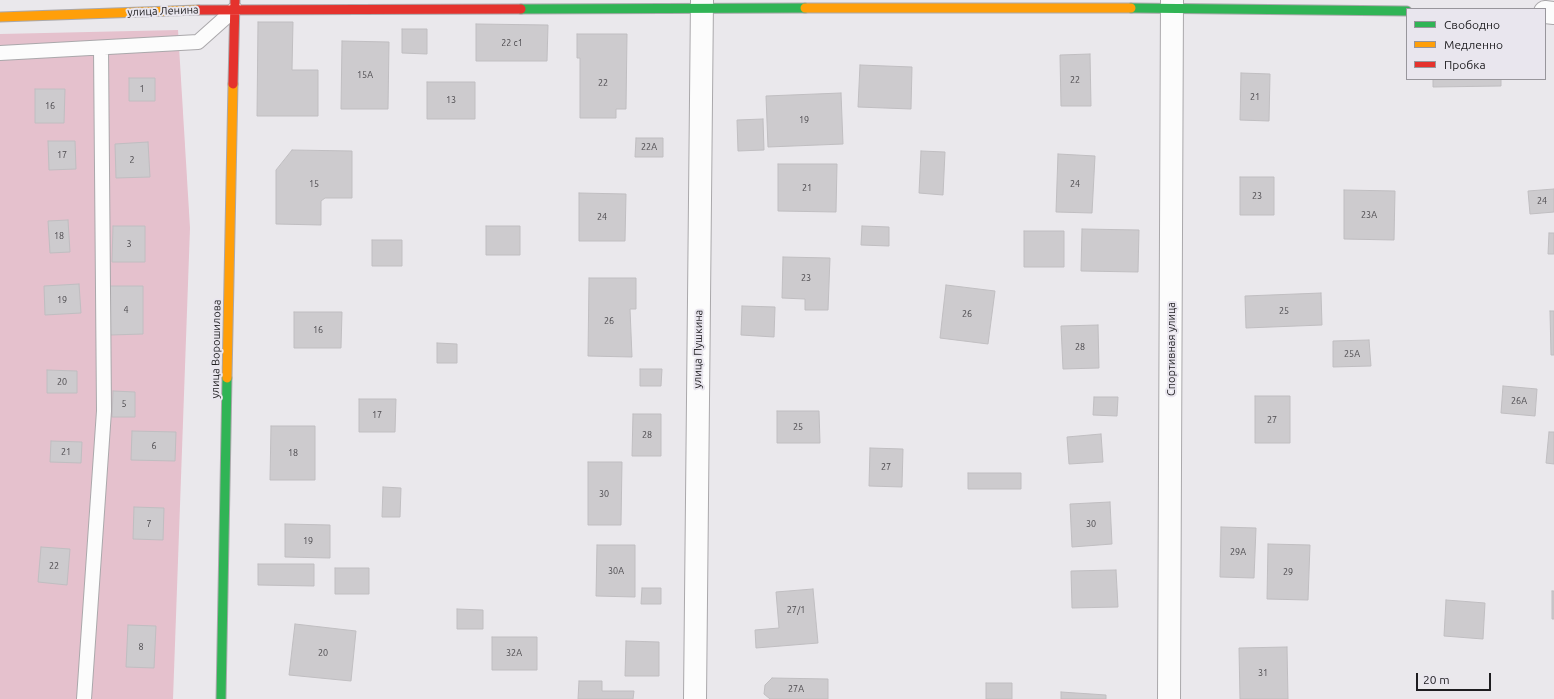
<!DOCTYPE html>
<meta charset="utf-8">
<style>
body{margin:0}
#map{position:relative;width:1554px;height:699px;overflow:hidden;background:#eae8ec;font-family:Ubuntu,sans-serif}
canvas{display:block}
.legend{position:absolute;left:1406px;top:8px;width:140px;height:72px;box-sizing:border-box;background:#e9e6ee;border:1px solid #98969c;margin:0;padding:5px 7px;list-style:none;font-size:12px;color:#1e1d20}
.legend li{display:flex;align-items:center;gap:8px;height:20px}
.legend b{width:20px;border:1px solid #98969c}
.scale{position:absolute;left:1416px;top:673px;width:75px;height:18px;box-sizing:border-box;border:2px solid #1e1d20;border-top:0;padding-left:5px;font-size:12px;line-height:14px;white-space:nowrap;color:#1e1d20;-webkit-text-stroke:3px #e9e6ee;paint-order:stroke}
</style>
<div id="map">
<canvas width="1554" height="699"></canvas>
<ul class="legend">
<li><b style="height:5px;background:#30b455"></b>Свободно</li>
<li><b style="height:5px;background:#ff9f0a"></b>Медленно</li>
<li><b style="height:5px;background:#e5322d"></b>Пробка</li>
</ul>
<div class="scale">20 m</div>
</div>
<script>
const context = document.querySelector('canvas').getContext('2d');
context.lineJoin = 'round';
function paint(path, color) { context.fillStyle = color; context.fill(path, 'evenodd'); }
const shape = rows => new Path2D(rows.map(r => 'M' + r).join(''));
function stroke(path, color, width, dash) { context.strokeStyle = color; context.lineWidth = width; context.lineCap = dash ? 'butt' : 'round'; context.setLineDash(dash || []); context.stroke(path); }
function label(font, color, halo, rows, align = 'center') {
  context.font = font + ' Ubuntu,sans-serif'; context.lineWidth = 4; context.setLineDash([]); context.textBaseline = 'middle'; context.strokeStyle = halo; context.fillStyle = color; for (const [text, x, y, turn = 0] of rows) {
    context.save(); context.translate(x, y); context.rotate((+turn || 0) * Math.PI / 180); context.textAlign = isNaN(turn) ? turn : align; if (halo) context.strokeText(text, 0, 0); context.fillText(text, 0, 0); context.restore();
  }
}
const green = shape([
 [178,30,190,228,173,699,0,699,0,34]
]);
const building = shape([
 [258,22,293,22,292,70,318,70,318,116,257,116,258,22],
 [476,24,548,25,547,61,476,61,476,24],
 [402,29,427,29,427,54,402,53,402,29],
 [577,34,627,34,626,109,616,109,616,118,580,118,580,58,577,58,577,34],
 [342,41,389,42,388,109,341,109,342,41],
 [1090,54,1091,106,1061,106,1060,55,1090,54],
 [860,65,912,67,911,109,858,107,860,65],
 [1241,73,1270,74,1269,121,1240,120,1241,73],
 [129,78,155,78,155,101,129,101,129,78],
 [1433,79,1501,79,1501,86,1433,87,1433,79],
 [427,82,475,82,475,119,427,119,427,82],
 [35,89,65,89,64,123,35,123,35,89],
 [841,93,843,144,768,147,766,96,841,93],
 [763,119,764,150,738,151,737,120,763,119],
 [636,138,663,138,663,157,635,157,636,138],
 [48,141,75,141,76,169,49,170,48,141],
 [148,142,150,177,116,178,115,144,148,142],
 [292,150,352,151,352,198,325,198,321,201,321,225,276,224,276,170,292,150],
 [921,151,945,152,943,195,919,193,921,151],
 [1058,154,1095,156,1092,213,1056,212,1058,154],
 [778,164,837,164,836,212,778,211,778,164],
 [1240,177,1274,177,1274,215,1240,215,1240,177],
 [1554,189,1554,212,1530,214,1528,191,1554,189],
 [1344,190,1395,191,1394,240,1344,239,1344,190],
 [579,193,626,194,625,241,579,241,579,193],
 [68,220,70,252,50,253,48,221,68,220],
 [113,226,145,226,145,262,112,262,113,226],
 [486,226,520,226,520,255,486,255,486,226],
 [862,226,889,227,889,246,861,245,862,226],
 [1082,229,1139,230,1138,272,1081,271,1082,229],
 [1024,231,1064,231,1064,267,1024,267,1024,231],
 [1549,233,1554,233,1554,254,1548,254,1549,233],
 [372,240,402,240,402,266,372,266,372,240],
 [783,257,830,258,828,310,805,310,805,299,782,298,783,257],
 [589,278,636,278,636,309,630,309,632,357,588,356,589,278],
 [79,284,81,313,45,315,44,286,79,284],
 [946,285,995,291,988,344,940,338,946,285],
 [110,286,143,286,143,334,110,335,110,286],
 [1321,293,1322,325,1246,328,1245,296,1321,293],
 [742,306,775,307,774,337,741,335,742,306],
 [1550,311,1554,311,1554,355,1551,355,1550,311],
 [294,312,342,312,341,348,294,348,294,312],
 [1098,325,1099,368,1063,369,1061,326,1098,325],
 [1369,340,1371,366,1333,367,1333,341,1369,340],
 [437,343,457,344,457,363,437,363,437,343],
 [640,369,662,369,661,386,640,386,640,369],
 [47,370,77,371,77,393,47,393,47,370],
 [1503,386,1537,389,1535,416,1501,413,1503,386],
 [113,391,135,392,135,417,112,417,113,391],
 [1255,396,1290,396,1290,443,1255,443,1255,396],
 [1094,397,1118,397,1117,416,1093,415,1094,397],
 [359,399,396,399,395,432,359,432,359,399],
 [777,411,819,411,820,443,777,443,777,411],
 [633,414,661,414,661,456,632,456,633,414],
 [271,426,315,426,315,480,270,480,271,426],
 [132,431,176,432,175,461,131,460,132,431],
 [1549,432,1554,432,1554,464,1546,463,1549,432],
 [1101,434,1103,462,1069,464,1067,437,1101,434],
 [51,441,82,442,81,463,50,462,51,441],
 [870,448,903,449,902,487,869,486,870,448],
 [588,462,622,462,621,525,588,525,588,462],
 [968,473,1021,473,1021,489,968,489,968,473],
 [383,487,401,488,400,517,382,517,383,487],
 [1110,502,1112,544,1072,547,1070,504,1110,502],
 [134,507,164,508,163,540,133,539,134,507],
 [285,524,330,525,330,558,285,557,285,524],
 [1221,527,1256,528,1254,578,1220,577,1221,527],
 [1268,544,1310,545,1308,600,1267,599,1268,544],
 [597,545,635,545,635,597,596,596,597,545],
 [41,547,70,549,67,585,38,582,41,547],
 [258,564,314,564,314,586,258,585,258,564],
 [335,568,369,568,369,594,335,594,335,568],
 [1116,570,1118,607,1072,608,1071,571,1116,570],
 [642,588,661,588,661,604,641,604,642,588],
 [813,589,818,643,756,648,755,630,779,628,776,592,813,589],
 [1552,591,1554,591,1554,619,1552,619,1552,591],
 [1446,600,1485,603,1483,639,1444,636,1446,600],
 [457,609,483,610,483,629,457,629,457,609],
 [295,624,356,631,351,681,289,675,295,624],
 [128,625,156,626,154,668,126,667,128,625],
 [492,637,537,637,537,670,492,670,492,637],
 [626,641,659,642,659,676,625,676,626,641],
 [1287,647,1288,699,1240,699,1239,648,1287,647],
 [772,678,828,679,828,699,770,699,764,694,765,685,772,678],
 [579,681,602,681,602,691,634,691,633,699,578,699,579,681],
 [986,683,1012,683,1012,699,986,699,986,683],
 [1061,692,1106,695,1106,699,1061,699,1061,692]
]);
const lane = shape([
 [0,53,198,42,235,9],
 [84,699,104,411,101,48]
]);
const street = shape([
 [1545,12,1554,13],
 [695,699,702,0],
 [1169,699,1172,0]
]);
const fast = shape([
 [1131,8,1407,11],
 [521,9,805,8],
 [221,699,227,378]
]);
const slow = shape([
 [805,8,1131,8],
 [0,17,198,10],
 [227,378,233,84]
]);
const jam = shape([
 [198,10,521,9],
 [233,84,235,0]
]);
const numberNames = [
 ["22 с1",512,43],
 ["15А",365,75],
 ["22",1075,80],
 ["22",603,83],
 ["1",142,89],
 ["21",1255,97],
 ["13",451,100],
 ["16",50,106],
 ["19",804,120],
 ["22А",649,147],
 ["17",62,155],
 ["2",132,160],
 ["15",314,184],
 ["24",1075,184],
 ["21",807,188],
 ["23",1257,196],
 ["24",1542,201],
 ["23А",1369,215],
 ["24",602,217],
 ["18",59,236],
 ["3",129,244],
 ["23",806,278],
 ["19",62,300],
 ["4",126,310],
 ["25",1284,311],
 ["26",967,314],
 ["26",609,321],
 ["16",318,330],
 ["28",1080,347],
 ["25А",1352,354],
 ["20",62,382],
 ["26А",1519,401],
 ["5",124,404],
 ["17",377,415],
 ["27",1272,420],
 ["25",798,427],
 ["28",647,435],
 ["6",154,446],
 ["21",66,452],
 ["18",293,453],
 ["27",886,467],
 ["30",604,494],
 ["7",149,524],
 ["30",1091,524],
 ["19",308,541],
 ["29А",1238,552],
 ["22",54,566],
 ["30А",616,571],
 ["29",1288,572],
 ["27/1",796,610],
 ["8",141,647],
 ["20",323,653],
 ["32А",514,653],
 ["31",1263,673],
 ["27А",796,689]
];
const streetNames = [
 ["улица Ленина",163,11,-2],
 ["улица Ворошилова",216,349,-89],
 ["улица Пушкина",698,349,-89],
 ["Спортивная улица",1171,349,-90]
];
paint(green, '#e5c1cd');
paint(building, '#cdcbce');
stroke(building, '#c0bec1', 1);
stroke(lane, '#aaa8ab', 16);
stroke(street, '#aaa8ab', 24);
stroke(fast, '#aaa8ab', 11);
stroke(slow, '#aaa8ab', 11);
stroke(jam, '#aaa8ab', 11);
stroke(lane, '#fcfcfc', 14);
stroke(street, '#fcfcfc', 22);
stroke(fast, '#30b455', 9);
stroke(slow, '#ff9f0a', 9);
stroke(jam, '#e5322d', 9);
label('9px', '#4a484c', null, numberNames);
label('11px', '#1e1d20', '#e9e6ee', streetNames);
</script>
